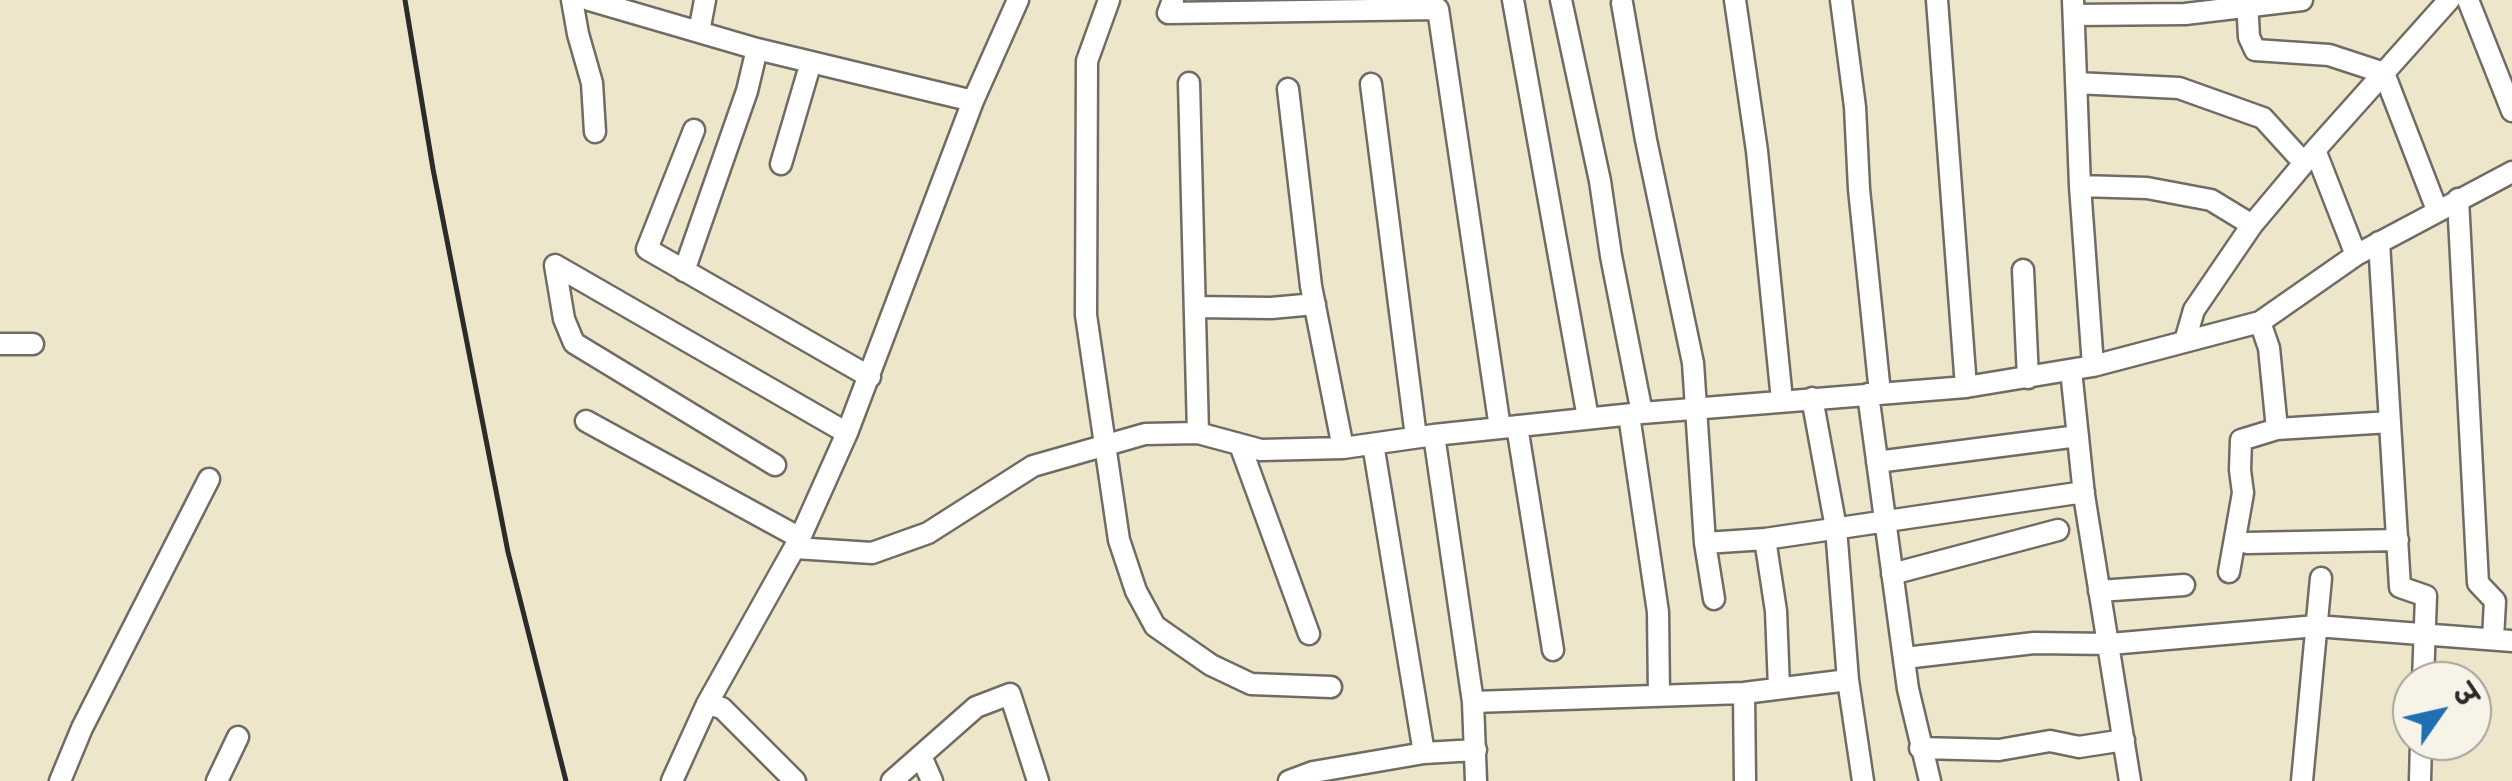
<!DOCTYPE html>
<meta charset="utf-8">
<style>
body{margin:0}
#map{position:relative;width:2512px;height:781px;overflow:hidden;background:#ede6cb;font-family:"Patrick Hand","Playpen Sans Deva",sans-serif}
canvas{display:block}
.north{position:absolute;left:2392px;top:661px;width:100px;height:100px;box-sizing:border-box;background:#f7f3e8;border:2px solid #a5a39c;border-radius:50%;rotate:56deg;font-size:28px;font-weight:700;line-height:40px;text-align:center;color:#2b2b2b}
.north::after{content:'';display:block;margin:auto;width:35px;height:45px;background:#1f6fb2;clip-path:polygon(50% 0,100% 100%,50% 72%,0 100%)}
</style>
<div id="map">
<canvas width="2512" height="781"></canvas>
<div class="north">उ</div>
</div>
<script>
const context = document.querySelector('canvas').getContext('2d');
context.lineJoin = 'round';
const shape = rows => new Path2D(rows.map(r => 'M' + r).join(''));
function stroke(path, color, width, dash) { context.strokeStyle = color; context.lineWidth = width; context.lineCap = dash ? 'butt' : 'round'; context.setLineDash(dash || []); context.stroke(path); }
const minor = shape([
 [572,0,578,34,592,83,595,132],
 [589,0,757,49,973,101],
 [1109,0,1087,61,1086,315,1119,540,1136,591,1155,626,1211,665,1251,684,1331,687],
 [1173,0,1168,13,1438,9,1500,428],
 [1513,0,1588,418],
 [1561,0,1600,181,1611,256,1642,413],
 [1735,0,1757,151,1782,400],
 [1841,0,1855,107,1859,189,1880,393],
 [1937,0,1966,387],
 [2073,0,2080,186,2093,366],
 [2247,0,2249,37,2255,50,2329,55,2384,73,2437,210],
 [2468,0,2512,111],
 [1622,3,1646,140,1693,363,1705,543,1714,599],
 [2074,15,2185,14,2302,0],
 [699,32,705,0],
 [1189,83,1198,433],
 [2076,83,2179,88,2263,118,2304,163],
 [1371,84,1416,437],
 [1288,89,1311,286,1343,448],
 [694,130,647,249,870,377],
 [2315,150,2449,0],
 [781,164,811,62],
 [2080,186,2147,188,2211,200,2252,225],
 [2458,199,2478,583,2495,601,2493,639],
 [2379,242,2400,587,2426,596,2423,681],
 [2023,270,2028,378],
 [684,271,747,91,757,49],
 [1195,307,1271,308,1315,304],
 [2260,322,2269,348,2277,429],
 [2185,341,2194,310,2252,225,2315,150,2356,255],
 [0,344,33,344],
 [2071,370,2084,495,2130,781],
 [1868,394,1908,689,1930,781],
 [1812,398,1836,528,1848,680,1863,781],
 [1629,415,1658,612,1659,695],
 [586,421,800,538],
 [1517,426,1553,650],
 [1434,435,1473,702,1476,781],
 [1373,444,1424,753],
 [1240,445,1309,634],
 [1877,462,2078,436],
 [775,465,574,343,564,319,555,265,847,433],
 [1765,539,1776,611,1779,688],
 [1705,543,1765,539,2084,492],
 [2247,543,2398,540],
 [795,548,872,553,928,533,1033,466,1145,434,1198,433,1261,450,1343,448,1434,435,1642,413,1966,387,2093,366,2260,322,2356,255,2512,172],
 [2229,572,2243,493,2240,470,2241,440,2277,429,2390,422],
 [1892,574,2058,530],
 [2099,591,2184,585],
 [1905,658,2034,643,2110,644,2316,626,2512,641],
 [1744,693,1745,781],
 [1473,702,1744,693,1848,680],
 [707,704,722,708,795,781],
 [1920,748,1999,750,2050,741,2079,747,2124,740],
 [921,756,932,781],
 [60,781,82,728,209,479],
 [217,781,238,737],
 [672,781,707,704,800,538,847,433,973,101,1018,0],
 [892,781,976,707,1010,694,1038,781],
 [1289,781,1313,772,1424,753,1476,750],
 [2302,781,2321,578],
 [2420,781,2421,741]
]);
const rail = shape([
 [405,0,433,169,508,552,566,781]
]);
stroke(minor, '#6f6c63', 25);
stroke(minor, '#fff', 20);
stroke(rail, '#2b2b2b', 5);
</script>
